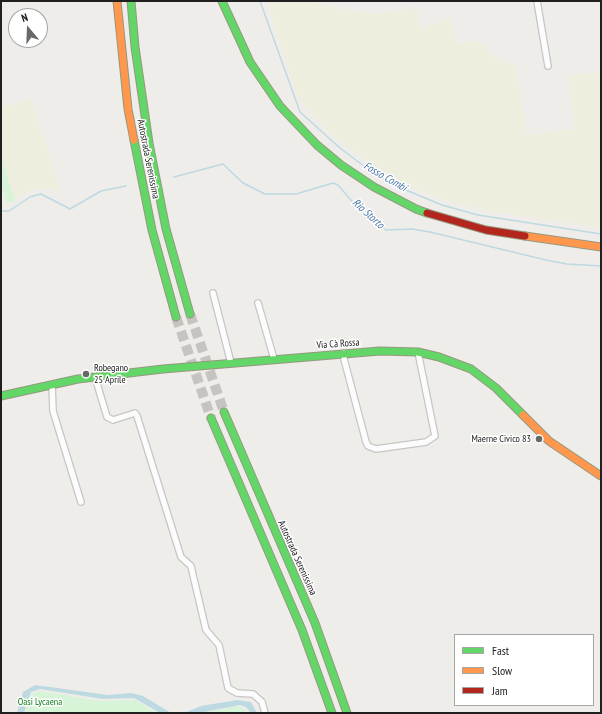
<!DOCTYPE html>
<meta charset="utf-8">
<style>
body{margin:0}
#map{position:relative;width:602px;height:714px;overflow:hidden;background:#efede9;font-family:"PT Sans Narrow",sans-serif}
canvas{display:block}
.frame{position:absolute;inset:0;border:2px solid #202020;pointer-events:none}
.legend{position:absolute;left:454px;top:634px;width:140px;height:72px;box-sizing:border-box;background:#fff;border:1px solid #a6a6a6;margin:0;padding:5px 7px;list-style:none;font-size:12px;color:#202020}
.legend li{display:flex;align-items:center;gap:8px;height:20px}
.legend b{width:20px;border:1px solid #a6a6a6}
.north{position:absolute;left:8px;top:8px;width:40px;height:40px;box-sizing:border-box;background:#fff;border:1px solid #a6a6a6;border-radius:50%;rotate:341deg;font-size:11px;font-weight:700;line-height:16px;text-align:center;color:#202020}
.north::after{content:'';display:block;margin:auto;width:14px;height:18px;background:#686866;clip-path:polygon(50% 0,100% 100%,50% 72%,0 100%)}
</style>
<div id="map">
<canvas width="602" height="714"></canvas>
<div class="frame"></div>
<ul class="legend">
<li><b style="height:5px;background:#63d668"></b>Fast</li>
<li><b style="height:5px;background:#ff974d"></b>Slow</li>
<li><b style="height:5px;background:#b3261e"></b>Jam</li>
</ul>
<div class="north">N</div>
</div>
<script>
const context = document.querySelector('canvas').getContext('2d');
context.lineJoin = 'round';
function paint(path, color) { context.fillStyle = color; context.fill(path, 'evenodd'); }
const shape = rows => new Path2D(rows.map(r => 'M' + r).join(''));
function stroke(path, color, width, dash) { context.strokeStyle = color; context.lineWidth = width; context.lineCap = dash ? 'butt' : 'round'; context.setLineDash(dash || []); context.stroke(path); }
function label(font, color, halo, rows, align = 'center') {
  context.font = font + ' "PT Sans Narrow",sans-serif'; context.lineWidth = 3; context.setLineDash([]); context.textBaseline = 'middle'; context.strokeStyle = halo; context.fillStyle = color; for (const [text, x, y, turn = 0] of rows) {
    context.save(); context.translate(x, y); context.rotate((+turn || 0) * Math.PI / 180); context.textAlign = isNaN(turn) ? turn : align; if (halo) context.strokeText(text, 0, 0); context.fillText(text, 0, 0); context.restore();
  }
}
const farmland = shape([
 [280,1,313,3,363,13,387,13,416,7,422,29,451,17,456,44,473,41,484,45,495,58,516,66,527,135,574,129,568,75,601,73,601,228,482,210,437,198,405,184,371,165,331,134,302,103,296,93,267,2],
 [31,99,61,192,51,188,32,190,15,200,1,156,1,107]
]);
const park = shape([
 [1,156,15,200,7,203,1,184],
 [41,691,100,701,136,700,156,713,25,713,31,694],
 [238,706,243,708,247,713,202,713]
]);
const water = shape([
 [35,685,108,695,131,693,143,696,171,713,160,713,134,698,103,699,40,689,31,692,24,713,17,713,23,692],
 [237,700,251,702,257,713,251,713,246,707,240,705,199,713,184,713,201,706]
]);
const stream = shape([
 [260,1,300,112,340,148,369,170,401,188,442,205,478,215,601,234],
 [174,177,223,164,243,183,265,194,296,194,333,183,338,185,356,206,386,230,412,229,430,232,546,260,567,264,601,266],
 [1,211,9,211,30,197,41,194,70,209,101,191,126,186]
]);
const highwayTunnel = shape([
 [190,314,224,412],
 [176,317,211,418]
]);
const street = shape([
 [537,1,548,66],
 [213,293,231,363],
 [258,303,274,359],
 [344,353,344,359,366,442,368,446,376,449,426,442,435,436,418,352],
 [95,377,107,417,113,420,135,413,137,416,181,557,191,566,193,575,206,630,219,645,228,688,237,693,253,694,262,702,265,713],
 [52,384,53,411,81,502]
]);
const fast = shape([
 [131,1,135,47,149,143,166,229,190,314],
 [222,1,250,62,280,106,317,145,341,165,374,187,416,209,427,213],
 [134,140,152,230,176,317],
 [1,396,78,379,163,369,380,351,418,352,439,357,471,369,496,388,523,415],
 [224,412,315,623,347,713],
 [211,418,302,630,332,713]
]);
const slow = shape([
 [117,1,128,109,134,140],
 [525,236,601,247],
 [523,415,549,441,601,476]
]);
const jam = shape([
 [427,213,486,230,525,236]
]);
const markers = [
 [86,374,4,"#686866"],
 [539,439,4,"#686866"]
];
const streetNames = [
 ["Autostrada Serenissima",148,159,79],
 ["Via Cà Rossa",338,344,-4],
 ["Autostrada Serenissima",297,558,66]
];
const poiNames = [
 ["Robegano",94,368],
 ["25 Aprile",94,380],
 ["Maerne Civico 83",531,439,"right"]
];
const parkNames = [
 ["Oasi Lycaena",40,702]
];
const waterNames = [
 ["Fosso Combi",385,177,30],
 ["Rio Storto",368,214,42]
];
paint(farmland, '#edeedd');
paint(park, '#d8f4d8');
paint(water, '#bdd9e1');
stroke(stream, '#bdd9e1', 1.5);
stroke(highwayTunnel, '#c6c4c1', 10, [10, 5]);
stroke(street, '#c7c6c5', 8);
stroke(fast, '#969881', 9);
stroke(slow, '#969881', 9);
stroke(jam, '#969881', 9);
stroke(street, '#fdfcfc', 5.5);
stroke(fast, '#63d668', 7);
stroke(slow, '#ff974d', 7);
stroke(jam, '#b3261e', 7);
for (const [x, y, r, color] of markers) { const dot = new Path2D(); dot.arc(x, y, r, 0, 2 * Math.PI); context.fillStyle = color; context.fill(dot); stroke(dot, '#fff', 1.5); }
label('10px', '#202020', '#fff', streetNames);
label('10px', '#202020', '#fff', poiNames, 'left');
label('10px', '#0d7f1a', '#fff', parkNames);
label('italic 11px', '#4a76a7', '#fff', waterNames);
</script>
